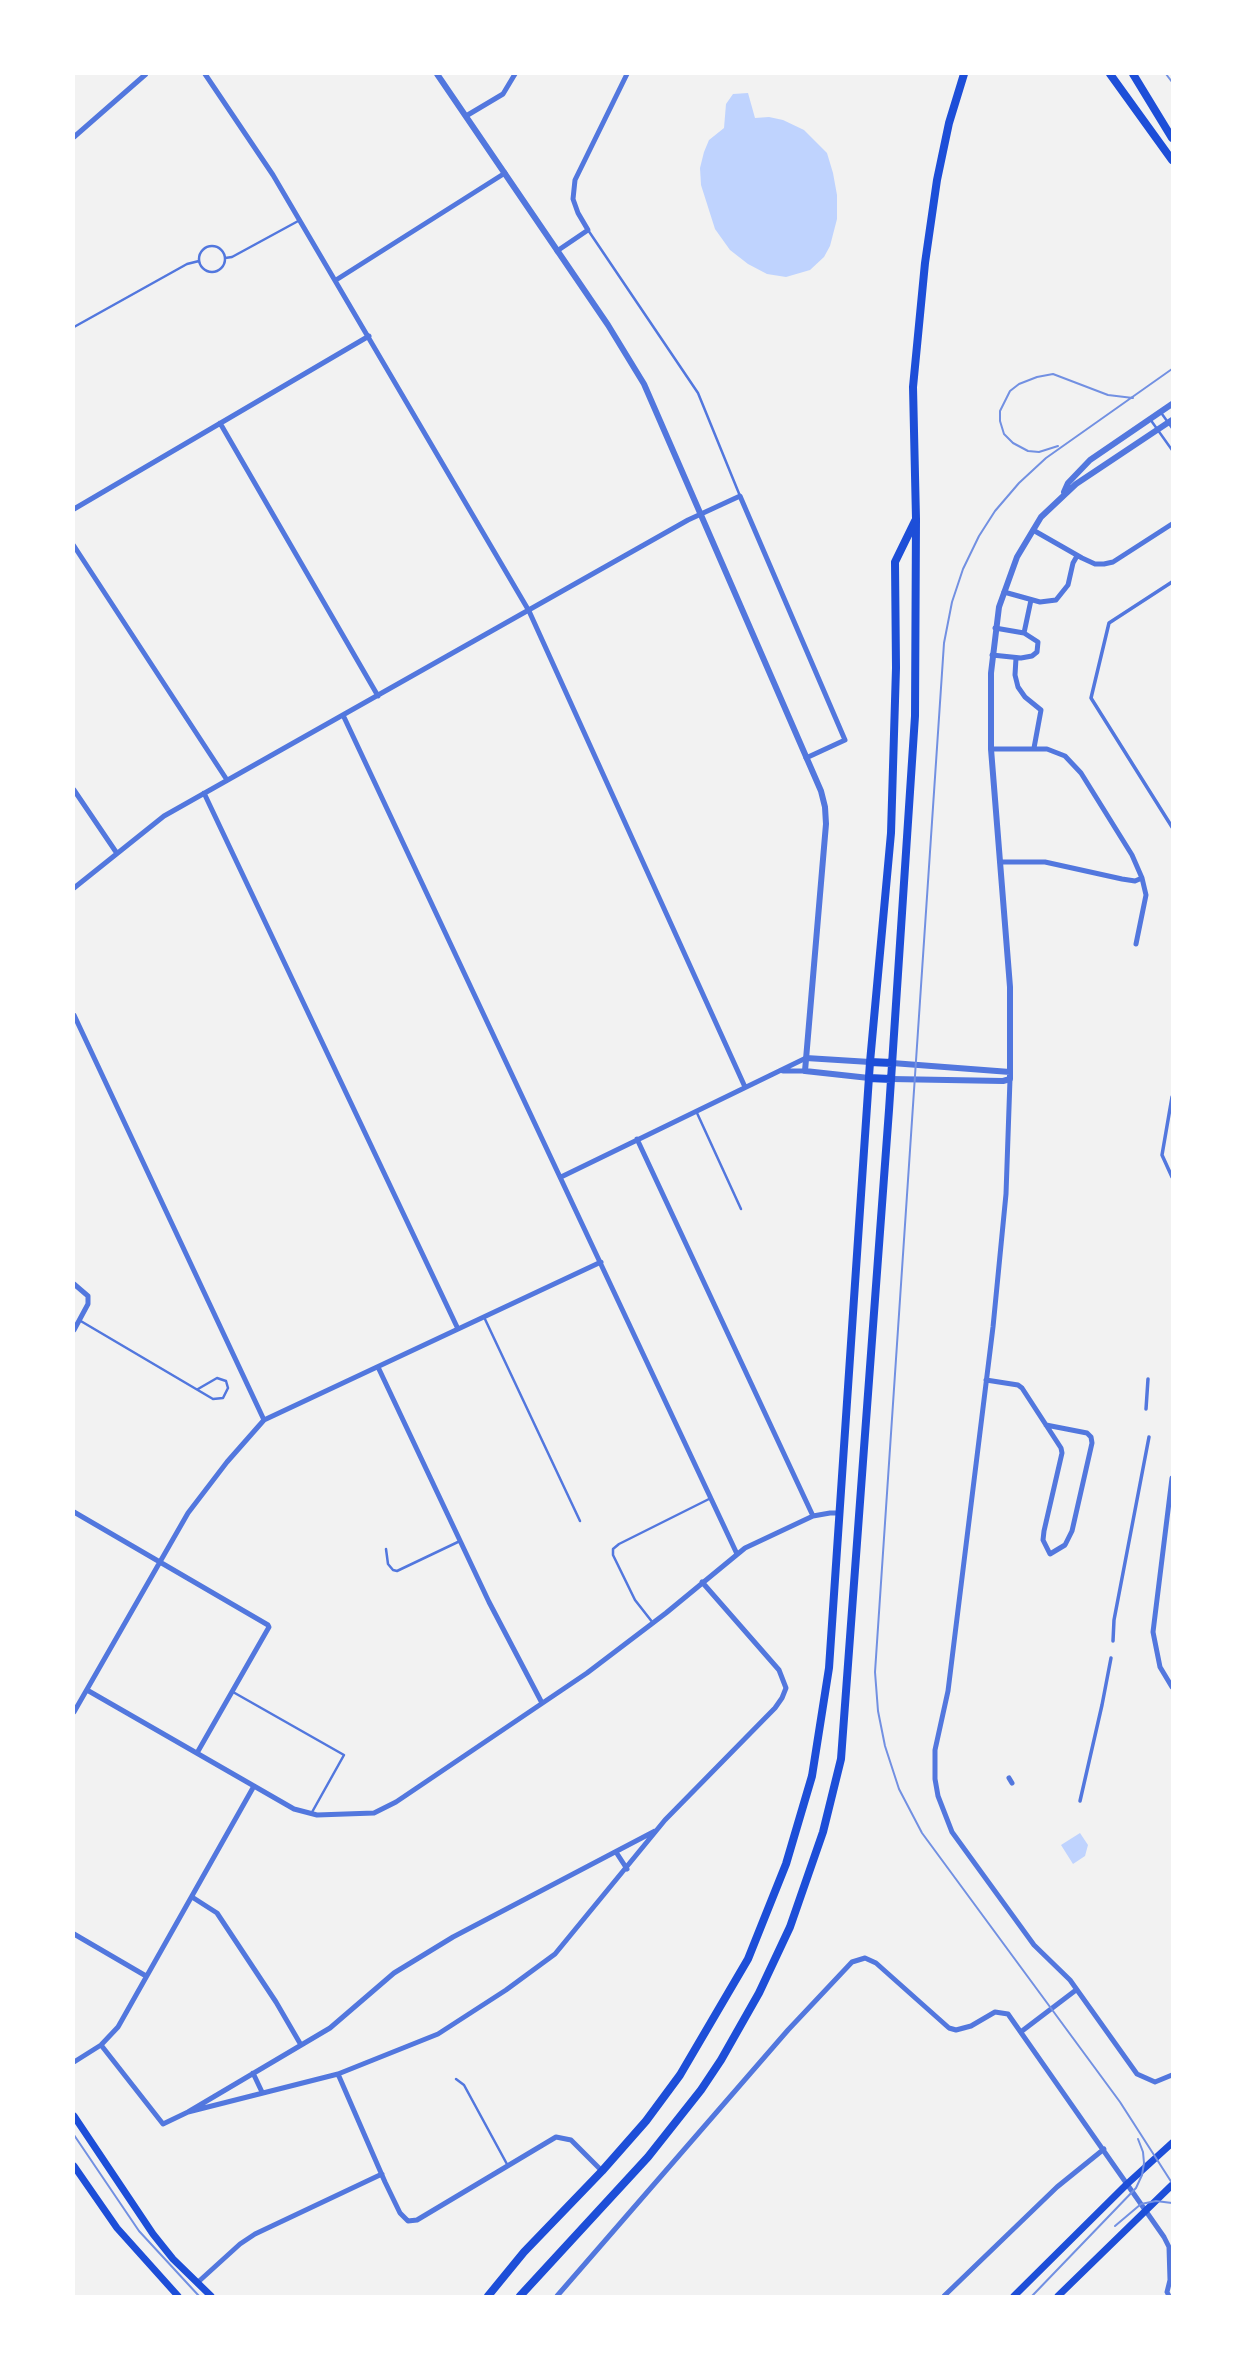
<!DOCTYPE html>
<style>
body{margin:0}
#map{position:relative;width:1246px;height:2370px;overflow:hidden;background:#f2f2f2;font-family:"Source Serif 4",serif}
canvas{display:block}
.frame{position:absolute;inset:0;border:75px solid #fff;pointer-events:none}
</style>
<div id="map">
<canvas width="1246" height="2370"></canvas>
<div class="frame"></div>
</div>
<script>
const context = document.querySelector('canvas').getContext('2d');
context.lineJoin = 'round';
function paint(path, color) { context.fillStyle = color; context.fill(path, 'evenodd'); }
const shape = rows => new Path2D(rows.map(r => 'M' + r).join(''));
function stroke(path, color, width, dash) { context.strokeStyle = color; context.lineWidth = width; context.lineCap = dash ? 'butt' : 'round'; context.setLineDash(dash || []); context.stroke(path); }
const water = shape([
 [748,93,755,118,769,117,783,120,804,130,827,153,833,173,837,195,837,219,830,246,824,257,810,270,786,277,767,274,748,264,730,250,715,229,701,185,700,168,704,152,709,140,724,128,726,104,733,94],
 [1080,1833,1088,1845,1085,1856,1073,1864,1061,1845]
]);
const service = shape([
 [588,230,698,393,740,496],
 '199 259a13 13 0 1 1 26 0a13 13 0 1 1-26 0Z',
 [225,258,232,257,300,220],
 [74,327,187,264,199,261],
 [1162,414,1172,428],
 [1150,419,1172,450],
 [697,1113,741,1209],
 [484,1317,580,1521],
 [79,1320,213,1399,223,1398,228,1388,226,1381,217,1378,198,1389],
 [386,1549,388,1564,393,1570,397,1571,460,1541],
 [653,1623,635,1600,613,1555,613,1549,619,1544,711,1498],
 [233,1692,344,1755,311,1814],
 [456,2079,464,2085,508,2166]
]);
const pedestrian = shape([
 [1172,582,1109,623,1091,698,1172,827],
 [1172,1097,1162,1155,1172,1177],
 [1146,1409,1148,1379],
 [1113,1641,1114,1620,1149,1437],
 [1080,1801,1102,1705,1111,1658]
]);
const minor = shape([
 [205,74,273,175,529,611,745,1087],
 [466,116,503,94,515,74],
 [74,137,146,74],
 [557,251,588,230,578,213,573,199,575,180,627,74],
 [336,280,505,173],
 [220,423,378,696],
 [74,509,369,336],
 [1033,530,1082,558,1095,564,1104,564,1113,562,1172,524],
 [74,546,227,780],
 [1004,592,1040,602,1056,600,1068,585,1073,563,1077,556],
 [995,628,1024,633,1031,600],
 [992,655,1021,658,1032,656,1037,652,1038,642,1024,633],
 [1016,658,1015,675,1018,687,1025,697,1041,710,1034,748],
 [343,715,737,1554],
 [991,749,1047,749,1065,756,1081,773,1132,855,1142,878,1146,895,1136,944],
 [74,790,116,852],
 [204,793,458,1329],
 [1000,862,1045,862,1122,879,1135,881,1142,878],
 [74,888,164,816,688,520,740,496,845,740,806,758],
 [74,1015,264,1420],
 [783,1071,805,1071],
 [1010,1079,1006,1194,993,1327,948,1691,935,1750,935,1779,938,1796,952,1832,1034,1945,1070,1980,1137,2074,1155,2082,1172,2075],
 [637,1139,813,1516],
 [561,1177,806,1058],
 [74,1284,88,1296,88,1304,74,1330],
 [378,1367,489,1602,542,1703],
 [986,1380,1018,1385,1022,1388,1061,1448,1062,1453,1044,1531,1043,1540,1050,1554,1065,1545,1072,1531,1092,1443,1091,1437,1087,1433,1046,1425],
 [1172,1478,1153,1632,1160,1667,1172,1687],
 [74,1512,268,1625,269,1627,197,1753],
 [87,1690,294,1809,317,1815,374,1813,396,1802,587,1673,666,1613,745,1548,813,1516,830,1513,840,1513],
 [74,1712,188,1513,227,1462,264,1420,601,1262],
 [1009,1778,1012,1783],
 [616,1852,627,1869],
 [192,1897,217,1913,276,2002,301,2045],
 [74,1934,146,1976],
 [1022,2031,1076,1990],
 [101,2045,163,2124,188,2112,330,2028,394,1973,453,1937,655,1831],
 [74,2062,101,2045,118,2027,254,1786],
 [253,2073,262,2092],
 [338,2074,385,2182,400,2213,408,2221,417,2220,556,2137,571,2140,602,2171],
 [188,2112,338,2074,438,2034,506,1990,555,1954,665,1820,775,1708,782,1698,786,1688,779,1670,702,1582],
 [197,2283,240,2244,255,2234,382,2174],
 [557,2296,788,2030,852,1962,865,1958,876,1963,949,2028,956,2030,971,2026,995,2012,1008,2014,1164,2237,1169,2247,1170,2280,1167,2292,1169,2296],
 [944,2296,1057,2187,1104,2149]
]);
const tertiary = shape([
 [437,74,608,325,644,384,821,791,825,807,826,824,805,1071,869,1078],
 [1064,492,1068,483,1090,460,1172,404],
 [806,1058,870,1062],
 [892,1063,1010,1072],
 [891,1079,1003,1081,1010,1079,1010,987,991,749,991,673,999,607,1017,557,1041,517,1076,484,1172,420]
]);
const secondary = shape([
 [74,2116,153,2234,173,2259,211,2296],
 [74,2166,117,2228,178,2296],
 [1014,2296,1127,2184,1172,2143],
 [1058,2296,1172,2185]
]);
const primary = shape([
 [1110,74,1172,160],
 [1133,74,1172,138],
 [870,1062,892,1063],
 [869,1078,891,1079],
 [488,2296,524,2252,602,2171,646,2121,680,2075,748,1959,786,1864,812,1776,829,1668,870,1062,891,833,896,668,895,562,915,521],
 [520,2296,648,2157,701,2090,721,2060,759,1993,790,1927,823,1832,841,1759,889,1110,915,716,916,519,913,387,925,263,937,180,949,123,964,74]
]);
const tram = shape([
 [1166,74,1172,82],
 [1172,369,1046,458,1019,483,995,511,979,536,963,569,952,602,944,643,875,1672,878,1711,885,1746,899,1789,922,1833,1120,2102,1172,2183],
 [1058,446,1039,452,1028,451,1013,443,1004,434,1000,421,1000,411,1010,391,1019,384,1037,377,1053,374,1108,395,1133,398],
 [74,2135,139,2231,199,2296],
 [1115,2226,1141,2204,1156,2201,1172,2203],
 [1032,2296,1136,2188,1142,2175,1144,2163,1143,2152,1138,2139]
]);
paint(water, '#bfd3fe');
stroke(service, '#5277de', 2.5);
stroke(pedestrian, '#5277de', 3.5);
stroke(minor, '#5277de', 5);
stroke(tertiary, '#5277de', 6);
stroke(secondary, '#1d4ed8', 7);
stroke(primary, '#1d4ed8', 8);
stroke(tram, '#7290e2', 2);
</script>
